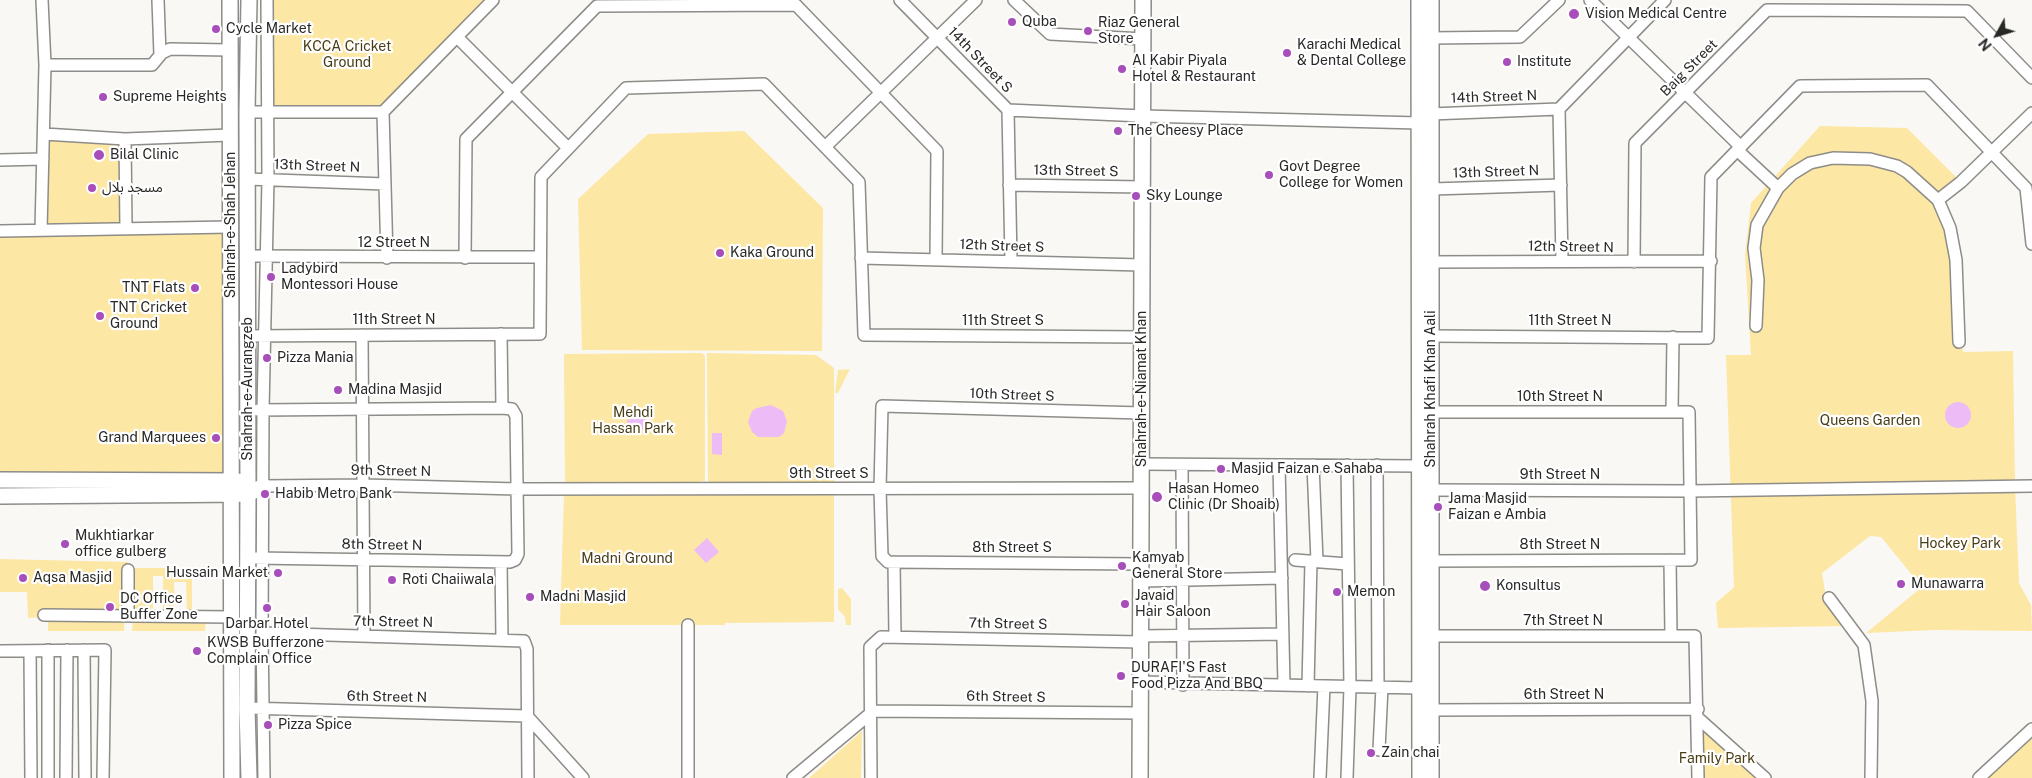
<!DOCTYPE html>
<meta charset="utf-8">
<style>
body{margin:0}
#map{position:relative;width:2032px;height:778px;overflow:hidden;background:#f9f8f4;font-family:"Public Sans",sans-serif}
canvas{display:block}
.north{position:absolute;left:1972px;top:10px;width:50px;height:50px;-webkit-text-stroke:4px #fff;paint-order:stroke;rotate:231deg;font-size:14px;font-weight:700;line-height:20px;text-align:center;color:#282826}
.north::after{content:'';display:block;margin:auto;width:18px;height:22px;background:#282826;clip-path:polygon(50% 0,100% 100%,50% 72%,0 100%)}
</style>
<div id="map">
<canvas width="2032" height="778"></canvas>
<div class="north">N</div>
</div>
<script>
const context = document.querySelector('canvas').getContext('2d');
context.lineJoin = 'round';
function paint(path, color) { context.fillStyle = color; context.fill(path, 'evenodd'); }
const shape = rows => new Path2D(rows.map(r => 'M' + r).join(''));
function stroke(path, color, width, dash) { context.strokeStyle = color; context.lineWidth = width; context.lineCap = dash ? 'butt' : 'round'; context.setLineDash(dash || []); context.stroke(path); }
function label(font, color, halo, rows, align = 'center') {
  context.font = font + ' "Public Sans","Noto Sans Arabic",sans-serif'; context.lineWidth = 4.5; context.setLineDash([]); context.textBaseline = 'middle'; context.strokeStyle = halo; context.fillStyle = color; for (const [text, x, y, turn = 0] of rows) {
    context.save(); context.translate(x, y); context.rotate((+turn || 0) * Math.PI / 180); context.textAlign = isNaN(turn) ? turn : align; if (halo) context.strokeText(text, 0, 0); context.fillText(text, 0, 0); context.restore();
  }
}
const green = shape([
 [267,0,493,0,383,112,269,110],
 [1820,126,1907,128,1961,182,1941,198,1963,352,2013,351,2015,486,2019,583,2031,605,2032,631,1935,630,1866,633,1922,587,1881,537,1870,536,1822,573,1826,597,1848,626,1718,628,1716,603,1734,587,1726,355,1751,355,1745,255,1751,203],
 [744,131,823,208,822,351,582,350,578,199,648,134],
 [43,134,125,139,126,229,232,228,231,480,0,482,0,229,41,229],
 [702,353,705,356,705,481,700,481,700,489,565,489,564,354],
 [707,353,816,355,834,368,834,490,708,489],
 [850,369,838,393,835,393,838,370],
 [564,493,834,495,834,622,725,623,725,625,560,625],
 [0,559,128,562,124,631,48,631,48,617,28,618,27,592,0,592],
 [131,568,203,568,203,578,192,578,192,613,187,613,186,582,174,582,175,613,163,613,163,576,153,576,153,613,131,614],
 [842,588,851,599,851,625,846,625,845,617,838,609,838,589],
 [206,618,205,631,132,631,133,620],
 [1698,718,1765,778,1698,778],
 [2032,729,2032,778,1979,778],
 [862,731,861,778,809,778]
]);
const water = shape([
 '1945 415a13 13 0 1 1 26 0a13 13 0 1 1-26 0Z',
 [771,405,783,411,787,421,784,433,779,437,758,437,752,432,748,422,752,411,757,408],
 '627 422a10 10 0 1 1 20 0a10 10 0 1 1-20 0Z',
 [712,433,722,433,722,455,712,454],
 [707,538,719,552,706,563,694,550]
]);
const minor = shape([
 [158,0,160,55],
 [900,0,1008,110,1143,116,1419,123],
 [1014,0,1050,34,1143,39],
 [1590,0,1741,147],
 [457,37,568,148],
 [1430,38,1520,37,1559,0],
 [45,65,152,65,162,53,170,49,230,50],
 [1559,109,1665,0],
 [1559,109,1562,261],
 [1008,110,1011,261],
 [247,112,383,112,493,0],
 [383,112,387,258],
 [1430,114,1559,109],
 [44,134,125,139,230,135],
 [125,139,126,229],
 [825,147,976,0],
 [1737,150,1778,188],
 [0,160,43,159],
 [247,179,385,184],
 [1009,185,1143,187],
 [1432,189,1561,185],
 [41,230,45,65,42,0],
 [0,231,230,227],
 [247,256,540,257],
 [465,258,466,139,597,6,796,5,937,151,936,258],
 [861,258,1142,265],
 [1430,262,1711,261],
 [1634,262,1635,143,1767,10,1967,11,2032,78],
 [1756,326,1758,280,1754,248,1757,225,1778,188,1792,174,1810,163,1833,158,1870,159,1897,166,1907,172,1938,200],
 [501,334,502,408],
 [362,335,364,636],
 [248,336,540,334,541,177,626,88,764,84,859,182,864,335,1142,337],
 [1432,336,1708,338,1711,177,1800,86,1927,85,2026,188,2032,244],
 [1959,342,1956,260,1950,228,1938,200,1961,182,2032,113],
 [1672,412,1673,337],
 [1141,464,1419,466],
 [1182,465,1183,685],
 [1279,465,1284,685],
 [1313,465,1317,561],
 [1347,465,1350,687,1347,778],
 [1377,465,1378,687],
 [264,486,363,485,518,489,1141,488],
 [1431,490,1690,491,2032,486],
 [256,558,510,562,515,560,518,554,516,416,512,409,502,408,258,410],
 [1295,560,1348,564],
 [1670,560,1671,636],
 [1430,561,1691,560,1689,412,1431,412],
 [501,562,502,639],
 [894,562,895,637],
 [1141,564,888,562,882,556,880,489,882,406,1142,413],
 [1141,581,1282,578],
 [1829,598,1864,645,1872,701,1871,778],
 [44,615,230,617],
 [128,616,128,570],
 [262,633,524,641,527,649,528,778],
 [1141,636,1283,634],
 [1430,636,1695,636,1698,778],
 [48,650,48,778],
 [84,650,85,778],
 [0,651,105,650,103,778],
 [30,651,31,778],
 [1141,682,1419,688],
 [1308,686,1311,561],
 [247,708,527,716,583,778],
 [1430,710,1698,709],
 [871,711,1141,713],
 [1698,718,1765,778],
 [1379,750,1382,687],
 [66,778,67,650],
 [264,778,262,633,263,410,268,179,267,0],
 [688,778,688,625],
 [793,778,871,713],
 [871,778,870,647,881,637,1141,642],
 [1320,778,1324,686],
 [1979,778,2032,729]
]);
const major = shape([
 [230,0,232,778],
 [249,0,247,112,248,494,247,708,249,778],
 [1419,0,1420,778],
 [1431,0,1431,778],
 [0,480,238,481],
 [0,496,248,494,264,486],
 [1140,778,1143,0]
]);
const markers = [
 [1574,14,6,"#a74eba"],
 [1012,22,5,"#a74eba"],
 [216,29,5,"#a74eba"],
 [1088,31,5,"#a74eba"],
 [1287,53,5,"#a74eba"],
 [1507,62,5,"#a74eba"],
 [1122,69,5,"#a74eba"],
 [103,97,5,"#a74eba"],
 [1118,131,5,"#a74eba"],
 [99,155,6,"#a74eba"],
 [1269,175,5,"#a74eba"],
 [92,188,5,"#a74eba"],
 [1136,196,5,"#a74eba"],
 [720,253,5,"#a74eba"],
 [271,277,5,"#a74eba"],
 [195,288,5,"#a74eba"],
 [100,316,5,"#a74eba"],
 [267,358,5,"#a74eba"],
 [338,390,5,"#a74eba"],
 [216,438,5,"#a74eba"],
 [1221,469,5,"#a74eba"],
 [265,494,5,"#a74eba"],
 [1157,497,6,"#a74eba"],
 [1438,507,5,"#a74eba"],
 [65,544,5,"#a74eba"],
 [1122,566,5,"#a74eba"],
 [278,573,5,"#a74eba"],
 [23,578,5,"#a74eba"],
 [392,580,5,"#a74eba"],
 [1901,584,5,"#a74eba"],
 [1485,586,6,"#a74eba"],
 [1337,592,5,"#a74eba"],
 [530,597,5,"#a74eba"],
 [1125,604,5,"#a74eba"],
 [110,607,5,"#a74eba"],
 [267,608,5,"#a74eba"],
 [197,651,5,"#a74eba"],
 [1121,676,5,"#a74eba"],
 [268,725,5,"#a74eba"],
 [1371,753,5,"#a74eba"]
];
const poiNames = [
 ["Vision Medical Centre",1585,14],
 ["Quba",1022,22],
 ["Riaz General",1098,23],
 ["Store",1098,39],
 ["Cycle Market",226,29],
 ["Karachi Medical",1297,45],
 ["& Dental College",1297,61],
 ["Al Kabir Piyala",1132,61],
 ["Hotel & Restaurant",1132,77],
 ["Institute",1517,62],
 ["Supreme Heights",113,97],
 ["The Cheesy Place",1128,131],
 ["Bilal Clinic",110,155],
 ["Govt Degree",1279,167],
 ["College for Women",1279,183],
 ["مسجد بلال",102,188],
 ["Sky Lounge",1146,196],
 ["Kaka Ground",730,253],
 ["Ladybird",281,269],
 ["Montessori House",281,285],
 ["TNT Flats",185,288,"right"],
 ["TNT Cricket",110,308],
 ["Ground",110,324],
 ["Pizza Mania",277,358],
 ["Madina Masjid",348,390],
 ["Grand Marquees",206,438,"right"],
 ["Masjid Faizan e Sahaba",1231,469],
 ["Hasan Homeo",1168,489],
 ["Clinic (Dr Shoaib)",1168,505],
 ["Habib Metro Bank",275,494],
 ["Jama Masjid",1448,499],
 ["Faizan e Ambia",1448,515],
 ["Mukhtiarkar",75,536],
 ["office gulberg",75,552],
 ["Kamyab",1132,558],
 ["General Store",1132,574],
 ["Hussain Market",268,573,"right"],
 ["Aqsa Masjid",33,578],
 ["Roti Chaiiwala",402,580],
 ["Munawarra",1911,584],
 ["Konsultus",1496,586],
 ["Memon",1347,592],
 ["Javaid",1135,596],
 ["Hair Saloon",1135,612],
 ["Madni Masjid",540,597],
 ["DC Office",120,599],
 ["Buffer Zone",120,615],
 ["Darbar Hotel",267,624,"center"],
 ["KWSB Bufferzone",207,643],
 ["Complain Office",207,659],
 ["DURAFI'S Fast",1131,668],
 ["Food Pizza And BBQ",1131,684],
 ["Pizza Spice",278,725],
 ["Zain chai",1381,753]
];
const parkNames = [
 ["KCCA Cricket",347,47],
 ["Ground",347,63],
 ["Mehdi",633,413],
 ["Hassan Park",633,429],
 ["Queens Garden",1870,421],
 ["Hockey Park",1960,544],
 ["Madni Ground",627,559],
 ["Family Park",1717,759]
];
const streetNames = [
 ["14th Street S",980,60,46],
 ["Baig Street",1689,68,-45],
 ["14th Street N",1494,97,-2],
 ["13th Street N",317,166,2],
 ["13th Street S",1076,171,1],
 ["13th Street N",1496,172,-2],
 ["Shahrah-e-Shah Jehan",231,225,-90],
 ["12 Street N",394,243],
 ["12th Street S",1002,246,2],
 ["12th Street N",1571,247,1],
 ["11th Street N",394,320],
 ["11th Street S",1003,321],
 ["11th Street N",1570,321],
 ["Shahrah-e-Aurangzeb",248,389,-90],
 ["Shahrah-e-Niamat Khan",1142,389,-90],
 ["Shahrah Khafi Khan Aali",1431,389,-90],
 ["10th Street S",1012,395,2],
 ["10th Street N",1560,397],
 ["9th Street N",391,471,1],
 ["9th Street S",829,474],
 ["9th Street N",1560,475],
 ["8th Street N",382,545,1],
 ["8th Street N",1560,545],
 ["8th Street S",1012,548],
 ["7th Street N",1563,621],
 ["7th Street N",393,622,1],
 ["7th Street S",1008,624,1],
 ["6th Street N",1564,695],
 ["6th Street N",387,697,1],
 ["6th Street S",1006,697,1]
];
paint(green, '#fde7a4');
paint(water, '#edbcf7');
stroke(minor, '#8d8c88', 14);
stroke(major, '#8d8c88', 18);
stroke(minor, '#fff', 11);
stroke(major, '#fff', 15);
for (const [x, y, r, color] of markers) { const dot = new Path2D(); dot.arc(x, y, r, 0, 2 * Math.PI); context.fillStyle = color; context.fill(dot); stroke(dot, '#fff', 2); }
label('14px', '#282826', '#fff', poiNames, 'left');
label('14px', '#493d15', '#fff', parkNames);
label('14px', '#282826', '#fff', streetNames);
</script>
